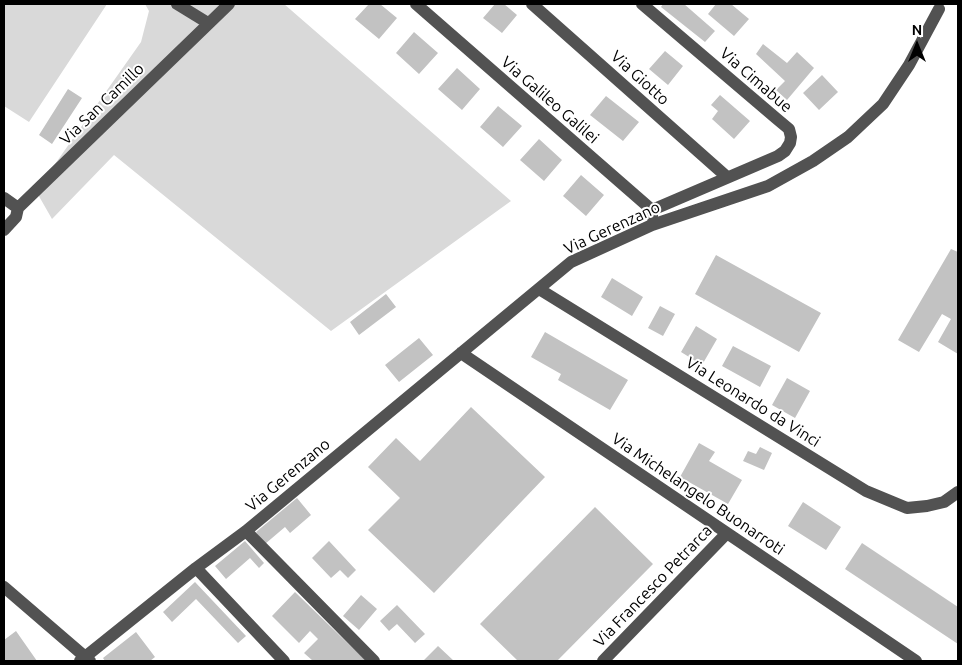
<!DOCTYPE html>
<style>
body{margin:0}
#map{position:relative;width:962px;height:665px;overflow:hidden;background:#fff;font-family:Ubuntu,sans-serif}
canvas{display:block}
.frame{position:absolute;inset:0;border:5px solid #000;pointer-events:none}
.north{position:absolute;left:892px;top:20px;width:50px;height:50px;-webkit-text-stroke:4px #fff;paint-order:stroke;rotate:0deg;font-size:14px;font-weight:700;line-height:20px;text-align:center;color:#000}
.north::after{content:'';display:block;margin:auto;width:18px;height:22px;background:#000;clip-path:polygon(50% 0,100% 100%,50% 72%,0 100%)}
</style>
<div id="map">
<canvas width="962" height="665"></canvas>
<div class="frame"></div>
<div class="north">N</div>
</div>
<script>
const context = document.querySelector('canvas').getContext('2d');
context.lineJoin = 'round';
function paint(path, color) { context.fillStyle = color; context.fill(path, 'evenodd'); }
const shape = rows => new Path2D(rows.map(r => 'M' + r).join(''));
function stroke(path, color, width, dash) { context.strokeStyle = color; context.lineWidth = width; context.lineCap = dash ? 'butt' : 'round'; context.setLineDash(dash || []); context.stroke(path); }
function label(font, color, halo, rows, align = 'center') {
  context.font = font + ' Ubuntu,sans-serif'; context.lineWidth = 4; context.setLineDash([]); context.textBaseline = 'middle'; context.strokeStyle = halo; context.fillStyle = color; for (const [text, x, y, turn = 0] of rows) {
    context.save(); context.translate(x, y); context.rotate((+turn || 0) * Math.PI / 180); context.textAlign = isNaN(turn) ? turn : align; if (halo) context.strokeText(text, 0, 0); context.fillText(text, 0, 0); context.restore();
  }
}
const green = shape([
 [4,4,107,4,29,122,4,106],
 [145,4,284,4,511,201,331,331,114,155,52,219,36,191,141,42,149,11]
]);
const building = shape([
 [369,4,380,4,397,18,379,39,355,19],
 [495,4,504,4,517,15,502,33,483,18],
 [663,4,684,4,715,31,705,42,661,7],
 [716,4,731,4,749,19,734,36,708,14],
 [414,32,438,53,419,74,396,53],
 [763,44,787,63,797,52,814,68,787,100,776,90,785,81,756,54],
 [665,51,683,66,668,85,649,69],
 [457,68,480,89,462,110,438,89],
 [822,75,838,92,819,110,803,93],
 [68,89,82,98,52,144,39,135],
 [720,95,750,121,734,139,712,119,718,111,711,105],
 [606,96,639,122,623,141,590,115],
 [498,106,522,126,503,147,480,127],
 [539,139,562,160,544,181,520,160],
 [581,175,604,195,586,216,563,196],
 [951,249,958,252,958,354,938,342,951,319,942,314,919,352,898,340],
 [716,255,821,313,799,352,695,294],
 [612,278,643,297,632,316,601,297],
 [386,294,396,307,359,335,350,322],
 [660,306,675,314,663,336,648,328],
 [696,326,717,339,702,365,681,352],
 [545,332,628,380,610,410,558,380,561,374,531,357],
 [419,338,433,355,399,382,385,365],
 [733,346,771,366,760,387,722,366],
 [787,378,810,391,795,418,772,405],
 [471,407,545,477,434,593,368,530,400,498,368,467,396,438,420,461],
 [699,443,715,452,709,461,742,480,728,504,680,477],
 [760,447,772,453,764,470,743,461,748,451,756,454],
 [297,498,311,515,290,533,285,527,265,544,256,532],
 [803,502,841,527,826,550,788,526],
 [595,507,653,564,557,661,518,661,480,624],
 [245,541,264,563,259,568,250,558,226,579,215,566],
 [329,541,356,570,348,578,340,570,331,578,312,558],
 [862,543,958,607,958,644,845,569],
 [195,582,246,636,238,643,196,599,172,622,163,612],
 [295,592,366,661,313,661,304,653,318,639,310,631,299,643,272,616],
 [361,595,377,609,359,630,343,616],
 [397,605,425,634,415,643,397,624,389,631,380,621],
 [16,631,37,661,4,661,4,640],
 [136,632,155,657,150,661,105,661,103,658],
 [438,646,454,661,423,661]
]);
const minor = shape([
 [177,4,208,23],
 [416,4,652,210,652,217],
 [532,4,727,177],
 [642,4,777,119,789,129,791,137,790,143,785,151,778,156,652,210],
 [4,198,18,208],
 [4,230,16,217,18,208,229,4],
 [539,289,866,491,907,508,927,506,944,502,958,492],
 [461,353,916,661],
 [246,531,374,661],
 [196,568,284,661],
 [4,587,90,661],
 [80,661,196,568,246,531,571,262,652,225,768,186,813,161,848,137,883,104,909,65,939,9],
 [603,661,727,533]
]);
const streetNames = [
 ["Via Giotto",640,78,42],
 ["Via Cimabue",756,80,41],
 ["Via Galileo Galilei",550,100,41],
 ["Via San Camillo",102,104,-44],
 ["Via Gerenzano",612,228,-25],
 ["Via Leonardo da Vinci",753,402,32],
 ["Via Gerenzano",288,475,-40],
 ["Via Michelangelo Buonarroti",698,494,34],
 ["Via Francesco Petrarca",653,586,-46]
];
paint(green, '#d9d9d9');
paint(building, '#c2c2c2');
stroke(minor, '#525252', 12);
label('16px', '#000', '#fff', streetNames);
</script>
